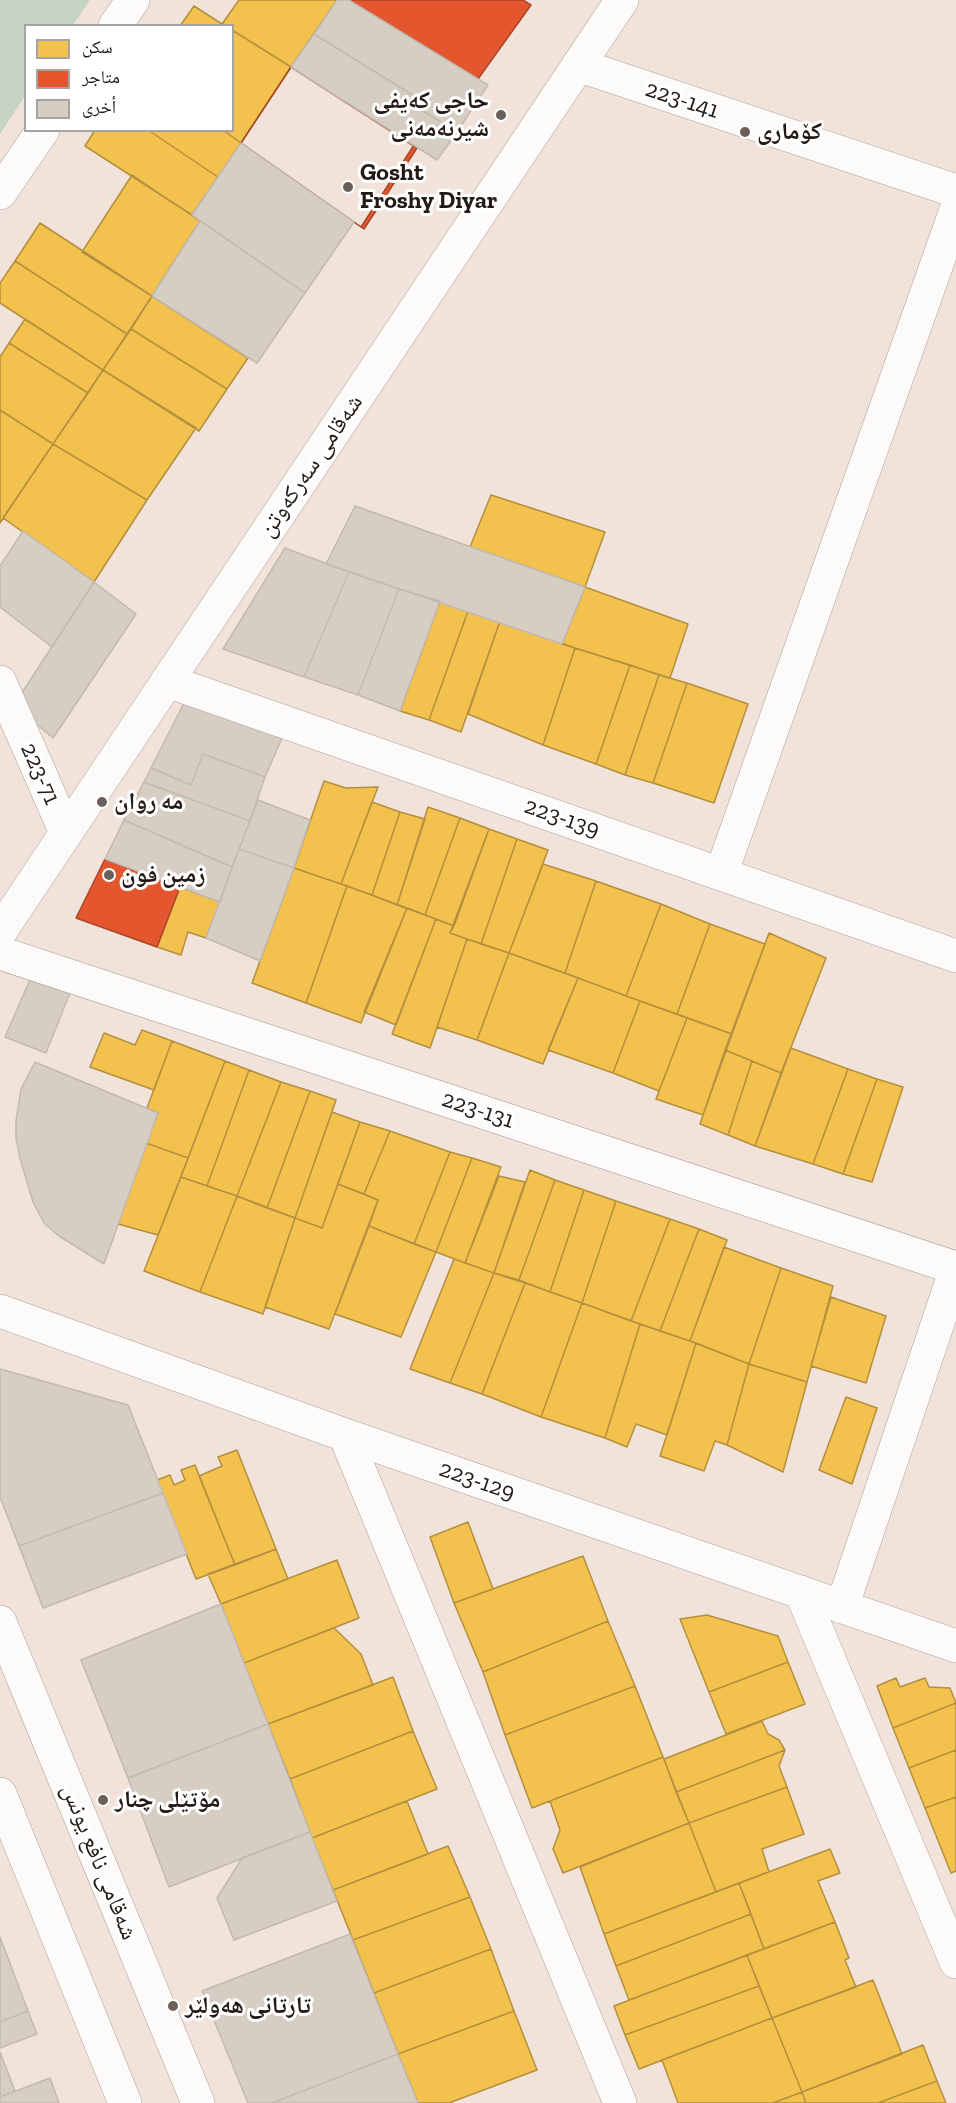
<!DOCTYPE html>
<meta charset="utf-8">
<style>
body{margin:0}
#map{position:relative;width:956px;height:2103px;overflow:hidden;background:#f1e3da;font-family:"Zilla Slab","Noto Naskh Arabic",serif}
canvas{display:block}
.legend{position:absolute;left:24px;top:24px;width:210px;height:108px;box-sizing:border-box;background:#fff;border:2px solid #a7a3a1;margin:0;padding:8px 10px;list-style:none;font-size:18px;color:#221a14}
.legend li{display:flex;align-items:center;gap:12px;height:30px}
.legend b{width:30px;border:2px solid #a7a3a1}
</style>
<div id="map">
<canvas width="956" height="2103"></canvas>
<ul class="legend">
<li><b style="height:16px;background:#f2c14e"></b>سكن</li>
<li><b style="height:16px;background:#e4572e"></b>متاجر</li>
<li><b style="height:16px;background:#d6cdc3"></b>أخرى</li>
</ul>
</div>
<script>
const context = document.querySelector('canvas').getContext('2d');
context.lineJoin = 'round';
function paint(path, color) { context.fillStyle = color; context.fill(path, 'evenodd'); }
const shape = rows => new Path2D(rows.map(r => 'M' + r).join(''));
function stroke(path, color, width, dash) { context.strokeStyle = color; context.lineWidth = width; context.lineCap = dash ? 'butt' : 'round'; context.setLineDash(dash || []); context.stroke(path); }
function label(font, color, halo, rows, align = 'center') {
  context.font = font + ' "Zilla Slab","Noto Naskh Arabic",serif'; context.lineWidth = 6; context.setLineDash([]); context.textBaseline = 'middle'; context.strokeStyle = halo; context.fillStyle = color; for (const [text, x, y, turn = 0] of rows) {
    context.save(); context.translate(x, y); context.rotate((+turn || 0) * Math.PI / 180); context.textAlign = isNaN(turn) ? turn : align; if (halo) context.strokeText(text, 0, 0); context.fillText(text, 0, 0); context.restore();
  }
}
const green = shape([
 [0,0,90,0,73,25,26,26,25,96,0,134]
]);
const homes = shape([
 [239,0,337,0,291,67,232,30,232,26,222,24,239,0],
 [194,6,222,24,225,26,180,26,194,6],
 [232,30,291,67,241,143,223,130,232,130,232,30],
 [95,130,148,130,218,177,192,215,85,146,95,130],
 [148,130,223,130,241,143,218,177,148,130],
 [132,175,200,221,152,296,82,252,132,175],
 [40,223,152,296,127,334,15,261,40,223],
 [15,261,127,334,103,370,0,303,0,283,15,261],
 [152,296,248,358,227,389,131,329,152,296],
 [25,319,103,370,88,393,9,343,25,319],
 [131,329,227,389,199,431,103,370,131,329],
 [9,343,88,393,53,444,0,410,0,357,9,343],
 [103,370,196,428,147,500,53,444,103,370],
 [0,410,53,444,0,523,0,410],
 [53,444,147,500,94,582,3,518,53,444],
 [491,495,605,532,585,587,470,547,491,495],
 [585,587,688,624,670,678,562,644,585,587],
 [440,601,468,611,429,720,400,711,440,601],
 [468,611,500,621,461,732,429,720,468,611],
 [500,621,575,648,543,745,468,714,500,621],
 [575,648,630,665,596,764,543,745,575,648],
 [630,665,659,675,625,775,596,764,630,665],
 [659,675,687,683,653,783,625,775,659,675],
 [687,683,748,704,714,803,653,783,687,683],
 [324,781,346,788,378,787,341,884,294,868,324,781],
 [372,802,400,812,372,895,341,884,372,802],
 [428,807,460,818,425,915,397,905,428,807],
 [400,812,425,819,397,905,372,895,400,812],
 [460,818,489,829,454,926,425,915,460,818],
 [489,829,517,839,481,944,450,933,489,829],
 [517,839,548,850,509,953,481,944,517,839],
 [543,864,596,881,565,973,509,953,543,864],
 [294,868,347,886,306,1003,252,983,294,868],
 [596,881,661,904,626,996,565,973,596,881],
 [347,886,407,908,361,1023,306,1003,347,886],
 [180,887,220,902,206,938,188,932,181,955,157,947,180,887],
 [661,904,710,924,677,1014,626,996,661,904],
 [407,908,436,919,396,1025,364,1012,407,908],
 [436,919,454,926,450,933,467,939,430,1048,392,1034,436,919],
 [710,924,765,944,732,1034,677,1014,710,924],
 [769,933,826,958,781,1073,725,1050,769,933],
 [467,939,509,953,477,1040,437,1027,467,939],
 [509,953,578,978,543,1064,477,1040,509,953],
 [578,978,640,1001,613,1073,548,1050,578,978],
 [640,1001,687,1018,659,1091,613,1073,640,1001],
 [687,1018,732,1034,703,1115,656,1099,687,1018],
 [142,1030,172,1041,154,1090,90,1067,104,1033,135,1045,142,1030],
 [172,1041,225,1061,188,1158,146,1143,158,1113,147,1108,172,1041],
 [791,1048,848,1069,813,1164,755,1146,791,1048],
 [725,1050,752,1061,728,1135,700,1124,725,1050],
 [225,1061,249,1070,207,1186,181,1177,225,1061],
 [752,1061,781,1073,755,1146,728,1135,752,1061],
 [848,1069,877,1079,843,1174,813,1164,848,1069],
 [249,1070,281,1082,237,1196,207,1186,249,1070],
 [877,1079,903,1087,872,1182,843,1174,877,1079],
 [281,1082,310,1091,267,1208,237,1196,281,1082],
 [310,1091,336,1100,295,1218,267,1208,310,1091],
 [332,1112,360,1122,322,1228,295,1218,332,1112],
 [360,1122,390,1131,364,1194,338,1184,360,1122],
 [390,1131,450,1152,414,1244,369,1226,378,1200,364,1194,390,1131],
 [146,1143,188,1158,158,1235,118,1224,146,1143],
 [450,1152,472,1158,436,1252,414,1244,450,1152],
 [472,1158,501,1167,465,1263,436,1252,472,1158],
 [530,1170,555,1180,519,1280,494,1273,530,1170],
 [499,1176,525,1182,494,1273,465,1263,499,1176],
 [181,1177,237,1196,200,1292,144,1271,181,1177],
 [555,1180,584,1190,550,1292,519,1280,555,1180],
 [338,1184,378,1200,329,1329,265,1307,295,1218,322,1228,338,1184],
 [584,1190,616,1201,582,1303,550,1292,584,1190],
 [237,1196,295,1218,263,1314,200,1292,237,1196],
 [616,1201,670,1219,631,1321,582,1303,616,1201],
 [670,1219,699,1229,660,1331,631,1321,670,1219],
 [369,1226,436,1252,401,1337,335,1314,369,1226],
 [699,1229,727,1240,690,1341,660,1331,699,1229],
 [724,1247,781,1268,749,1364,690,1341,724,1247],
 [454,1259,494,1273,450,1383,410,1369,454,1259],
 [781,1268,833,1286,807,1382,749,1364,781,1268],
 [494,1273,525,1283,482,1394,450,1383,494,1273],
 [525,1283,582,1303,541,1417,482,1394,525,1283],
 [831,1297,886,1316,866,1383,811,1366,831,1297],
 [582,1303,640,1324,605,1438,541,1417,582,1303],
 [640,1324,696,1343,667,1435,636,1424,627,1447,605,1438,640,1324],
 [696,1343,749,1364,727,1445,715,1441,704,1471,660,1456,696,1343],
 [749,1364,807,1382,783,1472,727,1445,749,1364],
 [846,1397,877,1408,852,1484,819,1470,846,1397],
 [237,1450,276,1549,235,1565,199,1476,222,1466,218,1457,237,1450],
 [195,1465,235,1565,196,1579,157,1480,170,1475,174,1485,185,1480,181,1470,195,1465],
 [468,1522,493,1589,454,1603,430,1537,468,1522],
 [276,1549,288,1579,221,1604,208,1574,276,1549],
 [583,1556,608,1621,483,1672,454,1603,583,1556],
 [337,1560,359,1618,244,1663,221,1604,337,1560],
 [707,1615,778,1636,788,1662,709,1692,680,1619,707,1615],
 [608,1621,635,1686,505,1735,483,1672,608,1621],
 [334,1628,361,1654,373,1685,268,1724,244,1663,334,1628],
 [788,1662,805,1704,726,1734,709,1692,788,1662],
 [393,1677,413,1731,290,1779,268,1724,393,1677],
 [896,1678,900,1687,925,1678,929,1687,950,1688,956,1703,893,1728,877,1686,896,1678],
 [635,1686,663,1757,532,1808,505,1735,635,1686],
 [956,1703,956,1750,909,1768,893,1728,956,1703],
 [762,1721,768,1734,779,1740,785,1750,676,1792,664,1759,762,1721],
 [413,1731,437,1789,312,1838,290,1779,413,1731],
 [785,1750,779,1766,787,1787,689,1823,676,1792,785,1750],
 [956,1750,956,1797,925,1808,909,1768,956,1750],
 [663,1757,689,1823,563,1873,553,1849,560,1830,550,1801,663,1757],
 [787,1787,804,1834,762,1849,769,1872,716,1892,689,1823,787,1787],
 [956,1797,956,1871,951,1873,925,1808,956,1797],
 [407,1801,428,1854,333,1890,312,1838,407,1801],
 [689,1823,716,1892,604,1934,580,1867,689,1823],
 [448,1846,470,1897,353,1940,333,1890,448,1846],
 [830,1849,840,1873,818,1881,835,1922,764,1949,739,1883,830,1849],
 [739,1883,751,1914,616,1966,604,1934,739,1883],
 [470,1897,491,1949,374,1993,353,1940,470,1897],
 [751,1914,764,1949,629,2000,616,1966,751,1914],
 [835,1922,849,1958,845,1960,856,1987,772,2018,747,1955,835,1922],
 [491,1949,514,2011,398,2054,374,1993,491,1949],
 [747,1955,759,1986,625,2035,614,2006,747,1955],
 [873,1980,902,2054,802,2092,772,2018,873,1980],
 [759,1986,772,2018,639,2069,625,2035,759,1986],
 [514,2011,537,2070,449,2103,418,2103,398,2054,514,2011],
 [772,2018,802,2092,773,2103,678,2103,662,2060,772,2018],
 [923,2045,937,2081,878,2103,806,2103,802,2092,923,2045],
 [937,2081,946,2103,878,2103,937,2081],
 [802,2092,806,2103,773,2103,802,2092]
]);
const shops = shape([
 [349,0,523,0,531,5,478,79,349,0],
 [291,67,417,148,364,229,241,143,291,67],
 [291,67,414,145,361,227,241,143,291,67],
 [105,859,180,887,157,947,76,918,105,859]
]);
const building = shape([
 [337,0,349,0,488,85,457,132,410,103,414,96,314,34,337,0],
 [314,34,414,96,410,103,457,132,437,160,291,67,314,34],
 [241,143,354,222,305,293,192,215,241,143],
 [200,221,305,293,257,363,152,296,200,221],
 [355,506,585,587,562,644,326,564,355,506],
 [23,531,94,582,52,647,0,607,0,566,23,531],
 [285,548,349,572,304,677,223,649,285,548],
 [349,572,399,589,358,695,304,677,349,572],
 [94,582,136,614,53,738,14,705,94,582],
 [399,589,440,601,400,711,358,695,399,589],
 [185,701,282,738,265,777,203,754,191,785,151,768,185,701],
 [203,754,265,777,250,821,144,782,151,768,191,785,203,754],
 [144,782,250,821,232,867,124,820,144,782],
 [258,800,310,820,294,868,239,849,258,800],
 [124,820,232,867,220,902,105,859,124,820],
 [239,849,294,868,260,961,206,938,239,849],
 [32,975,70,993,46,1053,5,1037,32,975],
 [35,1062,158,1113,104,1264,59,1236,44,1223,33,1202,20,1158,16,1138,16,1121,21,1089,35,1062],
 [0,1369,128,1405,163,1493,19,1546,0,1497,0,1369],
 [163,1493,187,1554,43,1608,19,1546,163,1493],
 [221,1604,268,1724,128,1778,81,1660,221,1604],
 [268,1724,310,1832,169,1887,128,1778,268,1724],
 [310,1832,337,1901,234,1940,217,1898,242,1858,310,1832],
 [350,1934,398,2054,272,2103,248,2103,202,1991,350,1934],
 [0,1937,28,2011,0,2022,0,1937],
 [28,2011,37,2034,0,2048,0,2022,28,2011],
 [0,2052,15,2091,0,2097,0,2052],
 [398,2054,418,2103,272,2103,398,2054],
 [50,2078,59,2103,0,2103,0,2097,50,2078]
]);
const minor = shape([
 [115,26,133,0],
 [578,65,956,191],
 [0,193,43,130],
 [167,681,956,956],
 [0,682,66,833],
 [721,874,956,210],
 [0,932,622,0],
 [0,953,956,1268],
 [0,1311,345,1435,956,1646],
 [345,1435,620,2103],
 [801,1592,956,1962],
 [842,1607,956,1269]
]);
const major = shape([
 [0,1622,198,2103],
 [0,1794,125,2103]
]);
const markers = [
 [501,115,6,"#6a6059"],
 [745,132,6,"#6a6059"],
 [348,187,6,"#6a6059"],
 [102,802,6,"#6a6059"],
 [109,875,6,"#6a6059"],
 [103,1800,6,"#6a6059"],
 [173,2006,6,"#6a6059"]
];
const streetNames = [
 ["223-141",682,100,18],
 ["شەقامی سەرکەوتن",311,466,-56],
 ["223-71",40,774,66],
 ["223-139",562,818,19],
 ["223-131",478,1110,18],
 ["223-129",477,1481,19],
 ["شەقامی نافع یونس",99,1862,68]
];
const poiNames = [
 ["حاجی کەیفی",489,101,"right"],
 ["شیرنەمەنی",489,129,"right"],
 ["كۆماری",757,132],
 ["Gosht",360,173],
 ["Froshy Diyar",360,201],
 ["مه روان",114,802],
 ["زمين فون",121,875],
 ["مۆتێلی چنار",115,1800],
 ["تارتانی هەولێر",185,2006]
];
paint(green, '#c6d4c6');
paint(homes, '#f2c14e');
stroke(homes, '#b48f3d', 1.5);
paint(shops, '#e4572e');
stroke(shops, '#aa4526', 1.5);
paint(building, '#d6cdc3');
stroke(building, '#c2b9b1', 1.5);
stroke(minor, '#aba09a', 34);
stroke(major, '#aba09a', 34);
stroke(minor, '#fdfbf9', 33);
stroke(major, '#fdfbf9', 33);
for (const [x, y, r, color] of markers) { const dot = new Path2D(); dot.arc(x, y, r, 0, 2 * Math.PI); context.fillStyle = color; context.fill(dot); stroke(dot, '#fff', 2); }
label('24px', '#221a14', '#fff', streetNames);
label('bold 24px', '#221a14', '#fff', poiNames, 'left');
</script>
